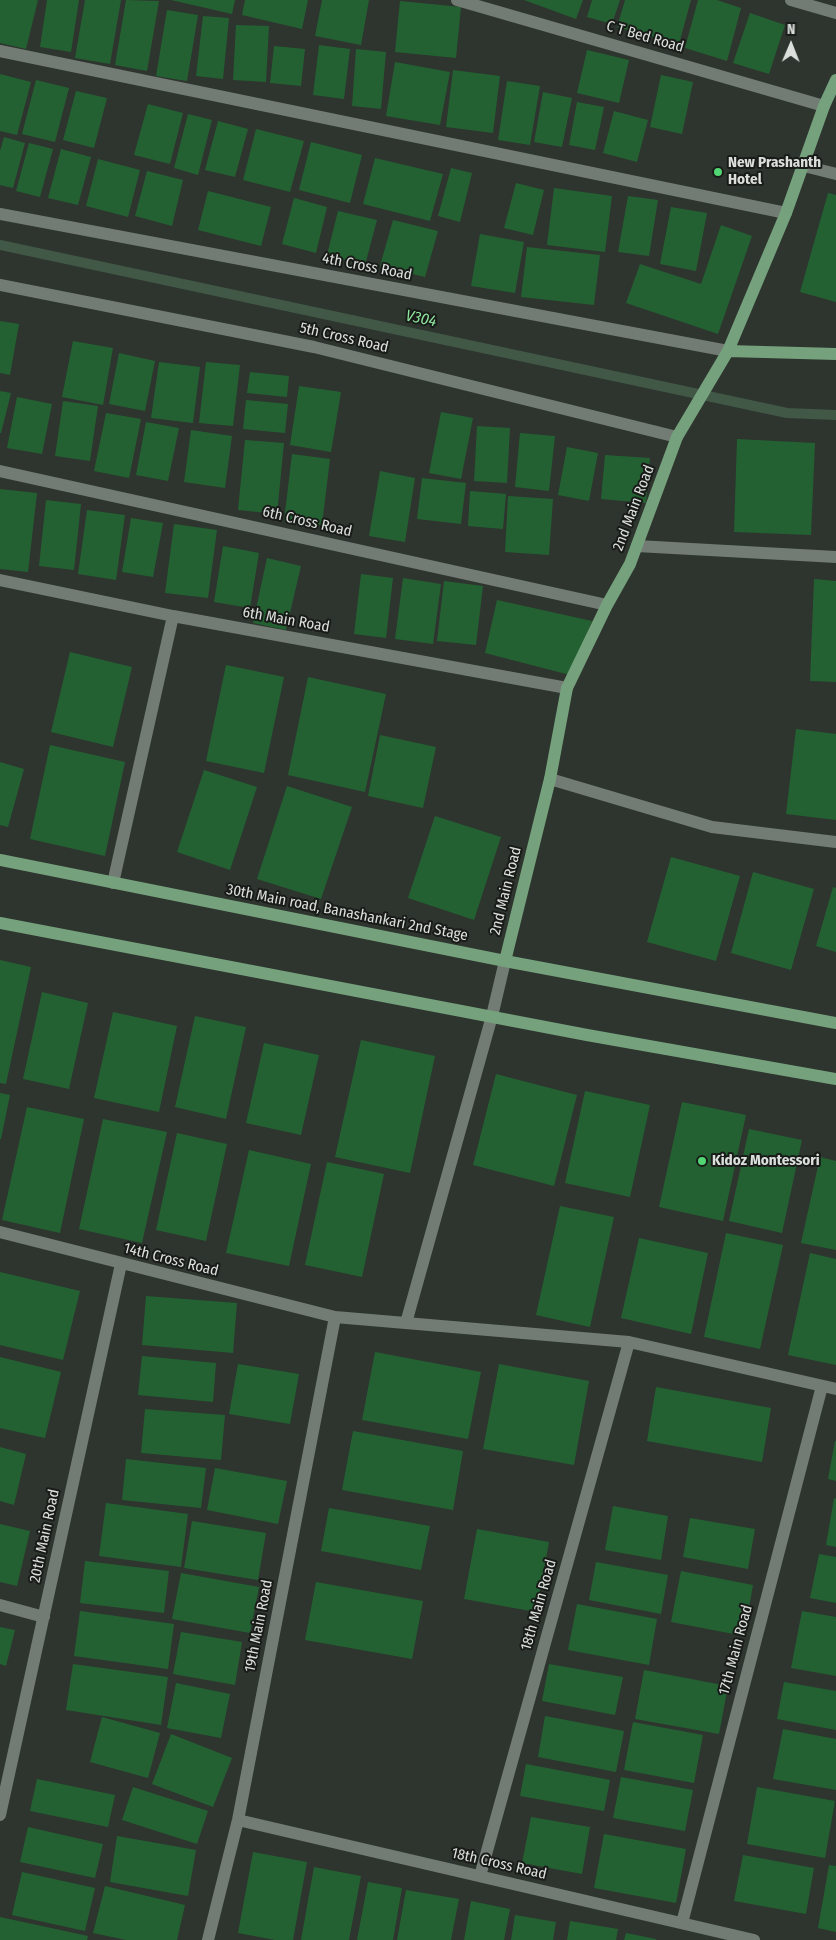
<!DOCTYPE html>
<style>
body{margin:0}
#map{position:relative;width:836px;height:1940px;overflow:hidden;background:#2d352e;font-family:"Fira Sans Condensed",sans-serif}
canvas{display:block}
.north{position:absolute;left:766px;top:20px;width:50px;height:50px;-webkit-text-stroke:4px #181b18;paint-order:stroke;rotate:1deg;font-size:14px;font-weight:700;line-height:20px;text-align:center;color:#dbe0dc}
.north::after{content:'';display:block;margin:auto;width:18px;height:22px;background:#dbe0dc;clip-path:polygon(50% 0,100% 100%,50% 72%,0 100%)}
</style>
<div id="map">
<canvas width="836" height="1940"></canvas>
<div class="north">N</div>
</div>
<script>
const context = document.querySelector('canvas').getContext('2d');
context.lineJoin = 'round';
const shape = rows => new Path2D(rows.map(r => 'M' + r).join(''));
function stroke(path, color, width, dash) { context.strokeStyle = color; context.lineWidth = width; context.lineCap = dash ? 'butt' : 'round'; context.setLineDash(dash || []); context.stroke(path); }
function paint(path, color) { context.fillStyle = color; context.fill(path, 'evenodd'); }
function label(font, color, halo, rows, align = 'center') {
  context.font = font + ' "Fira Sans Condensed",sans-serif'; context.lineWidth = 4; context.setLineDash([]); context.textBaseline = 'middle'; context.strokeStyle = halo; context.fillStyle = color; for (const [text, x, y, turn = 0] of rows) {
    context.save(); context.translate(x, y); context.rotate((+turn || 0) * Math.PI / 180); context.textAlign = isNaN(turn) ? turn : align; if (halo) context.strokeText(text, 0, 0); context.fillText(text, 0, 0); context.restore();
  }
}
const stream = shape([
 [0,245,787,413,836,415]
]);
const building = shape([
 [0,0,38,0,26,49,0,43],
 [47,0,79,0,71,52,40,47],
 [85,0,121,0,110,64,75,58],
 [126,0,159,1,147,71,115,65],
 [171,0,235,0,232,14],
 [245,0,308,0,302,29,242,15],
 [322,0,369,0,361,45,315,36],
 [524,0,583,0,576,19],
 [592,0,620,0,612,24,587,17],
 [625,0,691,0,679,44,617,27],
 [698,0,717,0,741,8,727,61,685,48],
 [400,1,461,7,456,58,395,52],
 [167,10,198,15,187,81,156,76],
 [750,13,785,25,769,74,733,63],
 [203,16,229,18,223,79,196,76],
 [236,25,269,26,266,82,233,80],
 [319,45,350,49,344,99,313,95],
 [274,46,305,49,301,86,270,83],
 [356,49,386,52,381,109,352,106],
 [587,50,629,60,619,103,577,93],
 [395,62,450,72,440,125,386,116],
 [453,70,500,76,493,133,446,127],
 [0,74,31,82,17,135,0,131],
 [661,75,693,82,682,134,650,127],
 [36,80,69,88,55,142,22,134],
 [507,81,540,86,530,145,498,140],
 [76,91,107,98,94,148,63,140],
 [543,92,572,98,562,147,534,142],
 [577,102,604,107,595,150,569,145],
 [148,104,183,113,170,164,134,155],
 [614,111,648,120,637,162,603,153],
 [188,114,212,120,198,175,174,168],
 [218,121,248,129,235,177,205,170],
 [256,129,304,141,290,192,243,180],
 [4,137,25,143,13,188,0,185,0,151],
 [311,142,362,155,350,203,299,190],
 [29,143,53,149,40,197,16,191],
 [61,149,91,157,78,205,48,198],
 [375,158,443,174,430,221,363,204],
 [98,159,140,170,128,217,86,206],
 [451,168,472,173,460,222,438,216],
 [147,171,183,180,172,226,135,216],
 [516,183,544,190,533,235,504,228],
 [554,188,612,196,605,252,547,245],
 [208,191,271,207,261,246,198,230],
 [828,193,836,195,836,302,800,292],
 [628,196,658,200,649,256,618,252],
 [294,198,327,207,316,253,282,244],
 [671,207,707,213,696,271,660,264],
 [338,211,377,220,365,265,327,255],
 [393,220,438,231,425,277,380,266],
 [721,225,752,236,718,334,626,303,640,264,701,284],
 [480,234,524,242,515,293,471,286],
 [527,247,600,255,594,305,521,297],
 [0,321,19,324,10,375,0,373],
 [73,341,113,348,103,405,62,397],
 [119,353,155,361,145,411,109,404],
 [159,362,200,367,193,423,151,418],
 [206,362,240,365,233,426,199,423],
 [250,372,289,376,287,397,247,393],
 [299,386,341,392,331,452,290,445],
 [0,391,11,393,1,433,0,433],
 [17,397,52,404,42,454,7,448],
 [246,400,288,404,285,433,243,429],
 [63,401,98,406,90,461,55,456],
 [441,412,473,418,461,479,429,473],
 [106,413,141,419,129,478,94,471],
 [146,422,179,428,168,481,136,475],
 [477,426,510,428,507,483,474,481],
 [191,430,232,436,225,488,184,482],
 [520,433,555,436,549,491,515,487],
 [737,439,815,443,811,535,734,532],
 [245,440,284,443,277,514,238,510],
 [567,447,598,453,589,501,558,495],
 [292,454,330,459,322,525,284,521],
 [605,455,650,458,646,503,601,499],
 [380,471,415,478,405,542,369,536],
 [422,478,466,483,461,524,417,519],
 [0,489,37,493,28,572,0,569],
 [470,491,506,494,503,529,468,526],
 [508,496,553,499,549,555,505,552],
 [46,500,81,504,74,570,39,566],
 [87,510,125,515,116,580,78,574],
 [131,518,163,523,153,577,122,572],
 [174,524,217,530,208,598,165,593],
 [223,546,259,553,250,608,214,602],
 [267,558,301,566,286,630,253,623],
 [361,574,393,578,386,638,354,634],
 [403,578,441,584,433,644,395,639],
 [814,579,836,581,836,682,810,681],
 [444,581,483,586,476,645,437,641],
 [497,600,592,621,570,675,485,653],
 [70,652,132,667,113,747,51,732],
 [226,665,284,677,264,773,206,761],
 [308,677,386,694,365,792,288,775],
 [796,729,836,734,836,820,786,814],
 [380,735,436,747,423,808,368,796],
 [50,745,125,762,105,856,30,839],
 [0,762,24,769,8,827,0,825],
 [204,770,257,787,230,870,177,852],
 [287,786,352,807,321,899,257,879],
 [435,816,501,837,474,920,408,898],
 [671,857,740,876,716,961,647,942],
 [753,872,814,889,791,970,731,953],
 [833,887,836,888,836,952,816,946],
 [0,960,31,967,6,1084,0,1083],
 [42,992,88,1003,69,1089,23,1079],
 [113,1012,177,1026,159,1112,94,1098],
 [195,1016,246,1027,226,1119,175,1107],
 [361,1040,435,1056,410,1173,335,1157],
 [264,1043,319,1055,301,1135,246,1123],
 [496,1074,577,1095,554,1186,473,1165],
 [585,1091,650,1105,630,1197,565,1183],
 [0,1093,10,1095,1,1139,0,1139],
 [682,1102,746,1115,723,1221,659,1207],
 [27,1107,84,1119,60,1233,2,1220],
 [103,1119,167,1132,142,1243,79,1229],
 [749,1129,802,1140,782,1233,729,1221],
 [177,1133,227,1144,206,1241,156,1230],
 [249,1150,311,1164,289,1266,226,1253],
 [820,1157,836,1161,836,1250,801,1243],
 [327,1162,384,1174,362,1277,305,1265],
 [560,1206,614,1217,590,1327,536,1315],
 [726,1233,783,1245,760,1349,704,1337],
 [639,1238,708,1253,691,1334,621,1318],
 [810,1253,836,1259,836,1365,788,1355],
 [0,1272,80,1291,63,1360,0,1345],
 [146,1296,237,1303,233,1353,142,1345],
 [375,1352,481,1372,468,1439,362,1420],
 [142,1356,216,1363,213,1402,138,1395],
 [0,1357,61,1372,45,1438,0,1428],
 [238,1364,299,1374,290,1424,229,1414],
 [499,1364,589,1381,574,1465,483,1449],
 [656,1387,771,1408,762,1462,647,1441],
 [145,1409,225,1415,221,1460,141,1453],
 [353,1431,463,1451,453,1510,342,1490],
 [835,1441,836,1441,836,1481,828,1479],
 [0,1447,26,1454,14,1505,0,1501],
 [126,1459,206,1468,201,1508,122,1500],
 [215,1468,287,1481,278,1524,207,1510],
 [834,1498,836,1499,836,1547,826,1545],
 [106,1503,188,1514,181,1567,99,1556],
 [613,1506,668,1516,661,1560,605,1550],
 [329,1508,430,1526,421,1570,321,1551],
 [690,1518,755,1529,748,1569,683,1557],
 [192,1521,266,1533,258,1580,184,1568],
 [0,1524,30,1531,17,1586,0,1582],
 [477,1529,549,1542,536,1612,464,1599],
 [819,1554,836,1557,836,1603,810,1598],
 [85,1561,169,1571,164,1613,80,1603],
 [596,1562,668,1575,661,1614,589,1600],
 [681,1571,753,1585,744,1636,671,1622],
 [181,1573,259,1587,250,1633,172,1619],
 [316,1582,423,1601,412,1659,305,1640],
 [577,1604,657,1619,649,1665,568,1650],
 [80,1611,174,1624,168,1669,74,1656],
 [802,1611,836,1617,836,1676,791,1668],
 [0,1627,15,1630,6,1666,0,1664],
 [181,1632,242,1642,235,1685,173,1674],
 [73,1664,168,1677,161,1725,66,1710],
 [549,1664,623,1677,615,1715,542,1701],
 [644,1670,728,1686,719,1734,635,1719],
 [784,1682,836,1691,836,1730,777,1719],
 [176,1683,230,1694,221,1738,167,1728],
 [545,1716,624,1731,616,1772,538,1757],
 [102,1717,160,1733,148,1778,90,1762],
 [633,1722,703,1735,694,1783,624,1770],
 [783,1729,836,1739,836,1790,773,1779],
 [171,1734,232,1758,213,1807,152,1784],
 [526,1764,610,1780,604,1811,520,1796],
 [621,1777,693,1790,685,1831,613,1818],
 [37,1779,115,1795,108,1827,30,1811],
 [133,1787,208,1811,197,1844,122,1820],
 [757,1787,835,1801,825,1858,747,1844],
 [531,1817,590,1827,582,1874,522,1863],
 [28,1827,103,1844,95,1878,20,1862],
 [604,1834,686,1849,676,1903,594,1888],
 [117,1836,196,1850,188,1896,110,1882],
 [253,1852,307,1862,293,1940,275,1940,238,1933],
 [743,1855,814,1868,806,1914,734,1901],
 [829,1865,836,1866,836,1932,818,1928],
 [314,1867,361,1876,349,1940,301,1940],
 [22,1872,95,1888,85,1931,12,1915],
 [368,1882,402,1888,393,1940,357,1940],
 [105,1886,185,1905,177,1940,126,1940,93,1933],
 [406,1890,459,1899,451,1940,397,1940],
 [471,1901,510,1909,504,1940,464,1940],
 [515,1915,556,1922,553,1940,511,1940],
 [0,1917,88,1936,87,1940,0,1940],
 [570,1921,618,1929,616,1940,567,1940],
 [626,1933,656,1939,656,1940,624,1940]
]);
const minor = shape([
 [457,0,824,106],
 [791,0,836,13],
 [0,51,786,213],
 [804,166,836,174],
 [0,214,728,351],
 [0,285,314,347,677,437],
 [0,471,607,605],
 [637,546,836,557],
 [0,580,173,616,567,688],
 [550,779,712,827,836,842],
 [113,883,173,616],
 [0,1232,335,1317,629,1342,836,1389],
 [406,1323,492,1016,505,961],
 [0,1605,44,1617],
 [0,1815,121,1264],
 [238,1820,754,1940],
 [480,1876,629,1342],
 [682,1923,822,1386],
 [208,1940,238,1820,335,1317]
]);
const major = shape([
 [728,351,836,354],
 [0,860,505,961,836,1023],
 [0,923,587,1035,836,1079],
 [505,961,550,779,567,688,607,605,630,564,677,437,728,351,786,213,824,106,836,80]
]);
const markers = [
 [718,172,5,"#52d673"],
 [702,1161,5,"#52d673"]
];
const streetNames = [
 ["C T Bed Road",645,37,16],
 ["4th Cross Road",367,267,11],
 ["5th Cross Road",344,338,13],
 ["2nd Main Road",634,508,-69],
 ["6th Cross Road",307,522,13],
 ["6th Main Road",286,620,10],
 ["2nd Main Road",506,891,-76],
 ["30th Main road, Banashankari 2nd Stage",347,913,11],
 ["14th Cross Road",171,1260,14],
 ["20th Main Road",45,1536,-78],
 ["18th Main Road",539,1605,-74],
 ["19th Main Road",259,1626,-79],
 ["17th Main Road",736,1650,-75],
 ["18th Cross Road",499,1864,13]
];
const poiNames = [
 ["New Prashanth",728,163],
 ["Hotel",728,180],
 ["Kidoz Montessori",712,1161]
];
const waterNames = [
 ["V304",421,319,12]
];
stroke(stream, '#425846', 10);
paint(building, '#246132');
stroke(minor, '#737c74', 12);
stroke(major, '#75a17d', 12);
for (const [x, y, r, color] of markers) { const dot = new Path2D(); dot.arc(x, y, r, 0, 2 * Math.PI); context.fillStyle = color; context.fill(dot); stroke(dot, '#181b18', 2); }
label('15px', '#dbe0dc', '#181b18', streetNames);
label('bold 15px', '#dbe0dc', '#181b18', poiNames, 'left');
label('italic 16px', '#8fe49e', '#181b18', waterNames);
</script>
